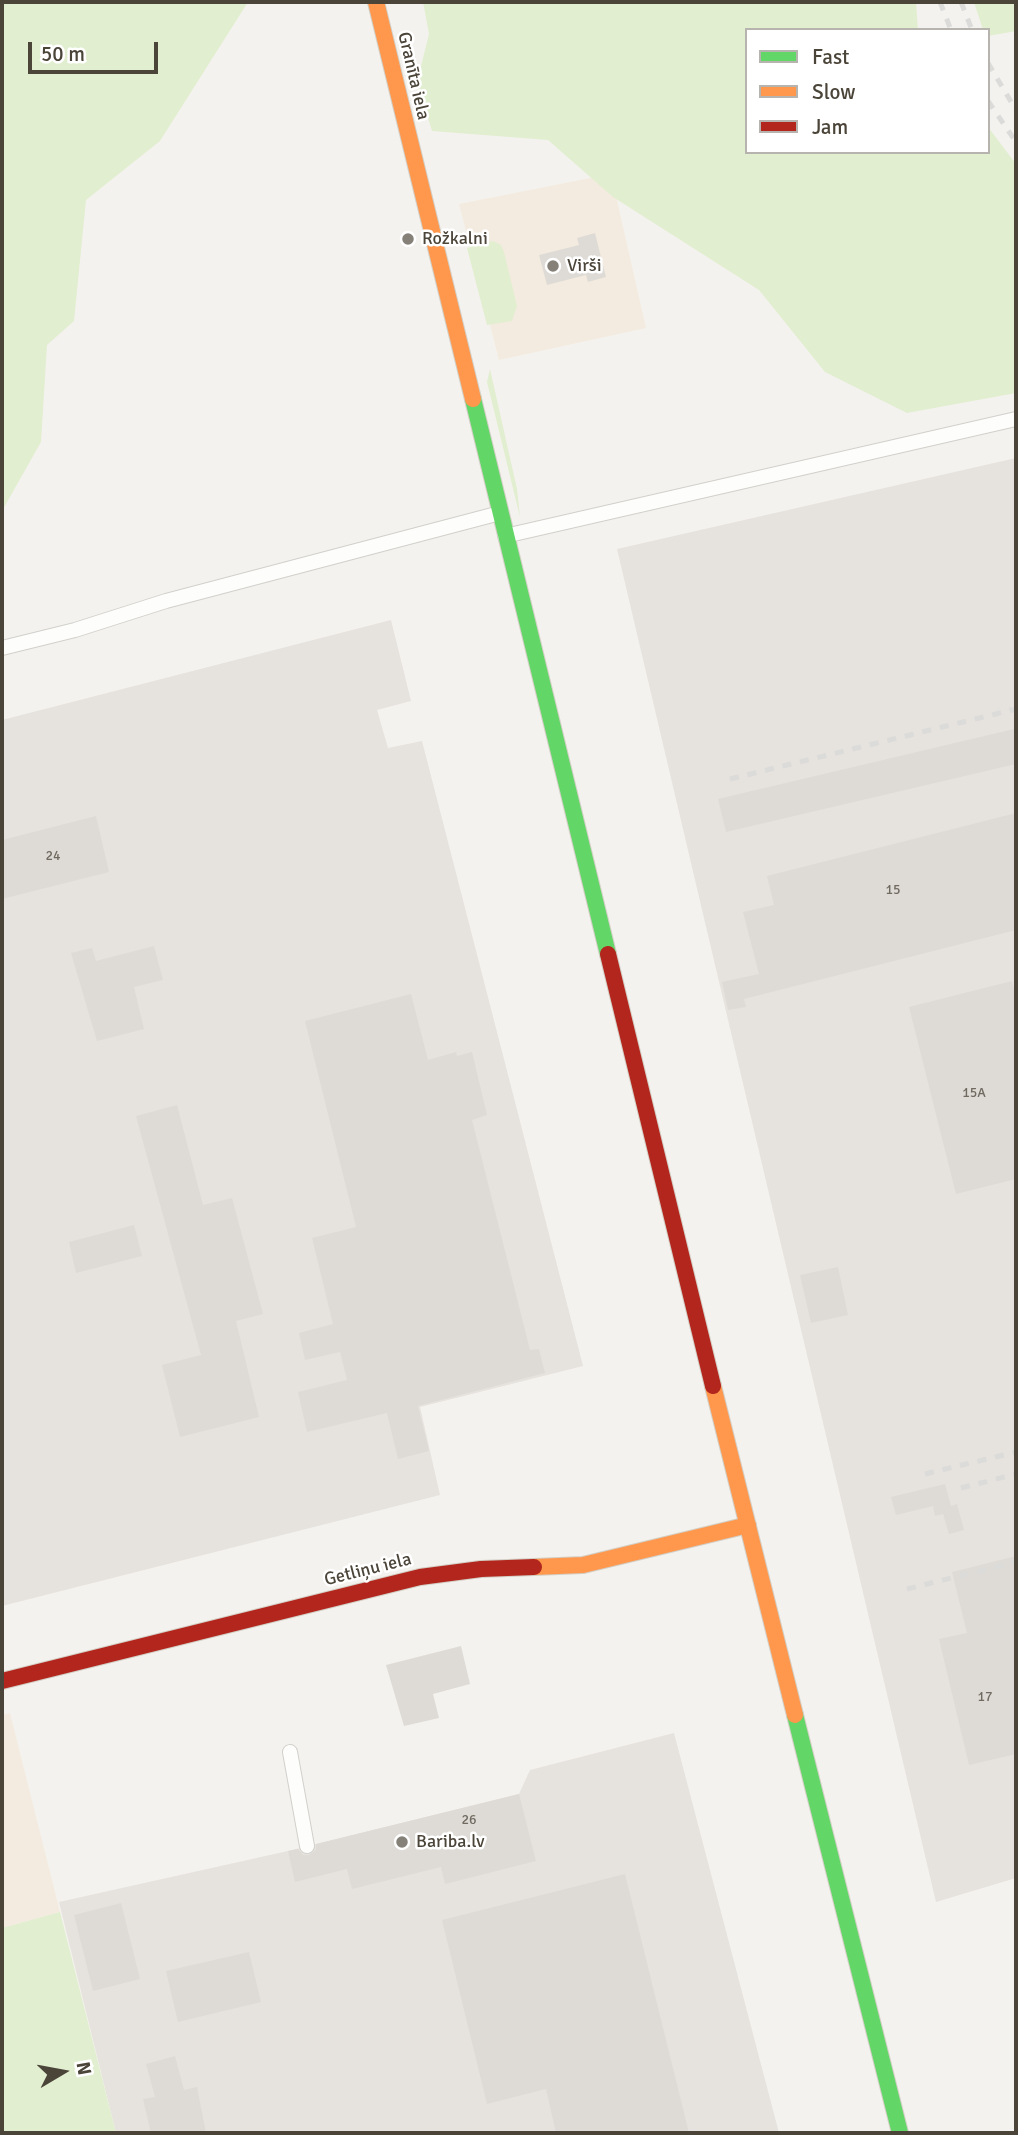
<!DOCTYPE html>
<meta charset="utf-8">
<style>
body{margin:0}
#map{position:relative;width:1018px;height:2135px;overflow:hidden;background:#f4f2ee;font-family:Signika,sans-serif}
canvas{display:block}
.frame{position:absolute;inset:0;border:4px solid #4b4439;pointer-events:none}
.legend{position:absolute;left:745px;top:28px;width:245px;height:126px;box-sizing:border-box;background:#fff;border:2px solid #b7b4b0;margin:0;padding:9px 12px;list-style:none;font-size:21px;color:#4b4439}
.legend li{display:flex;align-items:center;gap:14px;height:35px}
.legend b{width:35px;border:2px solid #b7b4b0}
.north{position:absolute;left:28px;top:2037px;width:70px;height:70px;-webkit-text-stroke:5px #fff;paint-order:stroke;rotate:80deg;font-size:19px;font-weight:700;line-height:28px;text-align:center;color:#4b4439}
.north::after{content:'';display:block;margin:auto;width:24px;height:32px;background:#4b4439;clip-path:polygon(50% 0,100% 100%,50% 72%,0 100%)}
.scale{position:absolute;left:28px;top:42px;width:130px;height:32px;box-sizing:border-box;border:4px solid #4b4439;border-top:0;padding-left:9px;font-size:21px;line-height:24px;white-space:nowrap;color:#4b4439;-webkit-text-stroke:5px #fff;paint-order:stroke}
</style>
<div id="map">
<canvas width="1018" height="2135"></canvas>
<div class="frame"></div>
<ul class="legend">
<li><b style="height:9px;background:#63d668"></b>Fast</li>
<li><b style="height:9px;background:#ff974d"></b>Slow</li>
<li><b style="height:9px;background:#b3261e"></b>Jam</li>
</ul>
<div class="north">N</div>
<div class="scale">50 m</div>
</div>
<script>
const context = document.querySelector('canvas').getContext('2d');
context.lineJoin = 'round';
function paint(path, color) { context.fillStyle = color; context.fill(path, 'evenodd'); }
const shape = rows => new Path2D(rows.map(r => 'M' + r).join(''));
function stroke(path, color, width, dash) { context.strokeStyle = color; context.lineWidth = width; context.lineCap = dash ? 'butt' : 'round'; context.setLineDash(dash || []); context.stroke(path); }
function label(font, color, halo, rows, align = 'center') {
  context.font = font + ' Signika,sans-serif'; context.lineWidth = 5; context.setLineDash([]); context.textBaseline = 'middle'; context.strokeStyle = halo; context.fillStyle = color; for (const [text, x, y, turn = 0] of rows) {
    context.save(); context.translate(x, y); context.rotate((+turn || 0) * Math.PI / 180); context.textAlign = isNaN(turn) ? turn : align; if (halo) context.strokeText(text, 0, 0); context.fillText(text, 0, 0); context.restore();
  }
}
const commercial = shape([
 [611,174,646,328,499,360,459,204],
 [10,1713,60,1912,2,1928,2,1715]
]);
const industrial = shape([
 [1016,458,1016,1878,936,1902,617,549],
 [391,620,411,701,377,710,388,748,422,741,583,1366,420,1407,440,1495,2,1606,2,720],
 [674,1733,779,2133,116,2133,59,1902,288,1851,519,1794,530,1770]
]);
const green = shape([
 [2,2,248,2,160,141,86,200,74,321,47,345,41,442,2,511],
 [423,2,916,2,918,30,747,30,747,152,988,152,988,127,1016,164,1016,393,907,413,825,372,759,290,613,197,548,140,432,131,417,82,429,34],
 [974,2,1016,2,1016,31,988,36,988,30,983,30],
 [493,241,501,245,504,252,517,306,512,321,487,325,467,248],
 [490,369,517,489,520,517,487,382],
 [60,1912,116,2133,2,2133,2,1928]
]);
const parking = shape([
 [391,622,410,699,337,716,334,706,289,718,270,652],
 [1016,1815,1016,1863,1012,1864,991,1849,988,1839,1007,1833]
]);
const building = shape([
 [595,233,606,277,588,282,586,275,547,285,539,255,579,245,577,238],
 [1014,729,1016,764,726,832,718,799],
 [1016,813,1016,930,744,999,746,1007,728,1010,722,982,759,974,743,912,774,905,767,876],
 [96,816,109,872,2,899,2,840],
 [154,946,163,980,134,987,144,1029,97,1041,71,953,92,948,96,961],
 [1012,981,1016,997,1016,1179,956,1194,909,1007],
 [411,994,428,1060,456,1052,457,1056,472,1052,487,1115,472,1120,530,1350,539,1349,545,1373,418,1406,429,1451,398,1459,387,1413,307,1432,298,1392,347,1380,340,1352,305,1360,299,1333,333,1324,312,1238,356,1227,305,1021],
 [177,1105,203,1205,232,1198,263,1314,236,1321,259,1417,180,1437,162,1365,201,1355,136,1116],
 [134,1225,142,1256,76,1273,69,1242],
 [838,1267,848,1315,811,1323,800,1275],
 [945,1484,951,1506,957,1504,964,1530,949,1534,943,1514,935,1516,933,1506,896,1515,891,1497],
 [1016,1556,1016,1754,969,1765,939,1639,967,1633,952,1572],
 [461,1646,470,1684,433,1694,439,1718,404,1726,386,1665],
 [519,1794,536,1861,445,1884,441,1867,352,1889,347,1869,295,1882,288,1851,298,1849,303,1855,309,1855,316,1850,316,1844],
 [625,1874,689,2133,556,2133,546,2089,487,2104,442,1920],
 [121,1903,140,1979,93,1991,74,1915],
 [249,1952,261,2002,178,2022,166,1971],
 [175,2056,184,2090,197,2087,206,2133,151,2133,143,2099,155,2097,146,2064]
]);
const street = shape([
 [505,536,1016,419],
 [2,648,75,630,166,601,500,513],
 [290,1752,307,1846]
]);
const fast = shape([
 [473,399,608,954],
 [795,1715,900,2133]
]);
const slow = shape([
 [376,2,473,399],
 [713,1386,795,1715],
 [534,1567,583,1565,748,1525]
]);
const jam = shape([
 [608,954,713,1386],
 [2,1681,420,1577,481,1569,534,1567]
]);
const rail = shape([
 [940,2,951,30],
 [961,2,972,30],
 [988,63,1016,110],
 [988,101,1016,142],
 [730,779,1016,709],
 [925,1474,1016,1452],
 [961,1488,1016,1474],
 [907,1589,1016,1562]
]);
const markers = [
 [408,239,7,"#868178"],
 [553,266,7,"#868178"],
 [402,1842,7,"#868178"]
];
const numberNames = [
 ["24",53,856],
 ["15",893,890],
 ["15A",974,1093],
 ["17",985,1697],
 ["26",469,1820]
];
const streetNames = [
 ["Granīta iela",413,76,77],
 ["Getliņu iela",368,1570,-14]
];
const poiNames = [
 ["Rožkalni",422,239],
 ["Virši",567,266],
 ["Bariba.lv",416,1842]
];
paint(commercial, '#f3ebdf');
paint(industrial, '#e6e2de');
paint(green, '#e1eecf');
paint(parking, '#e6e3df');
paint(building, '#dedbd6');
stroke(street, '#d2d0cb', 16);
stroke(fast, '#d3cfc5', 18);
stroke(slow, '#d3cfc5', 18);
stroke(jam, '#d3cfc5', 18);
stroke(street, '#fdfdfc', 14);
stroke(fast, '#63d668', 16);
stroke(slow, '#ff974d', 16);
stroke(jam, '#b3261e', 16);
stroke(rail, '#dbdbda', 5, [9, 9]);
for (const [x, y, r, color] of markers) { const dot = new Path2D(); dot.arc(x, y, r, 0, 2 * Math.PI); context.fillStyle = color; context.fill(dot); stroke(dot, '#fff', 2.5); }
label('14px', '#706a61', null, numberNames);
label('18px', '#4b4439', '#fff', streetNames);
label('18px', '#4b4439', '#fff', poiNames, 'left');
</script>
